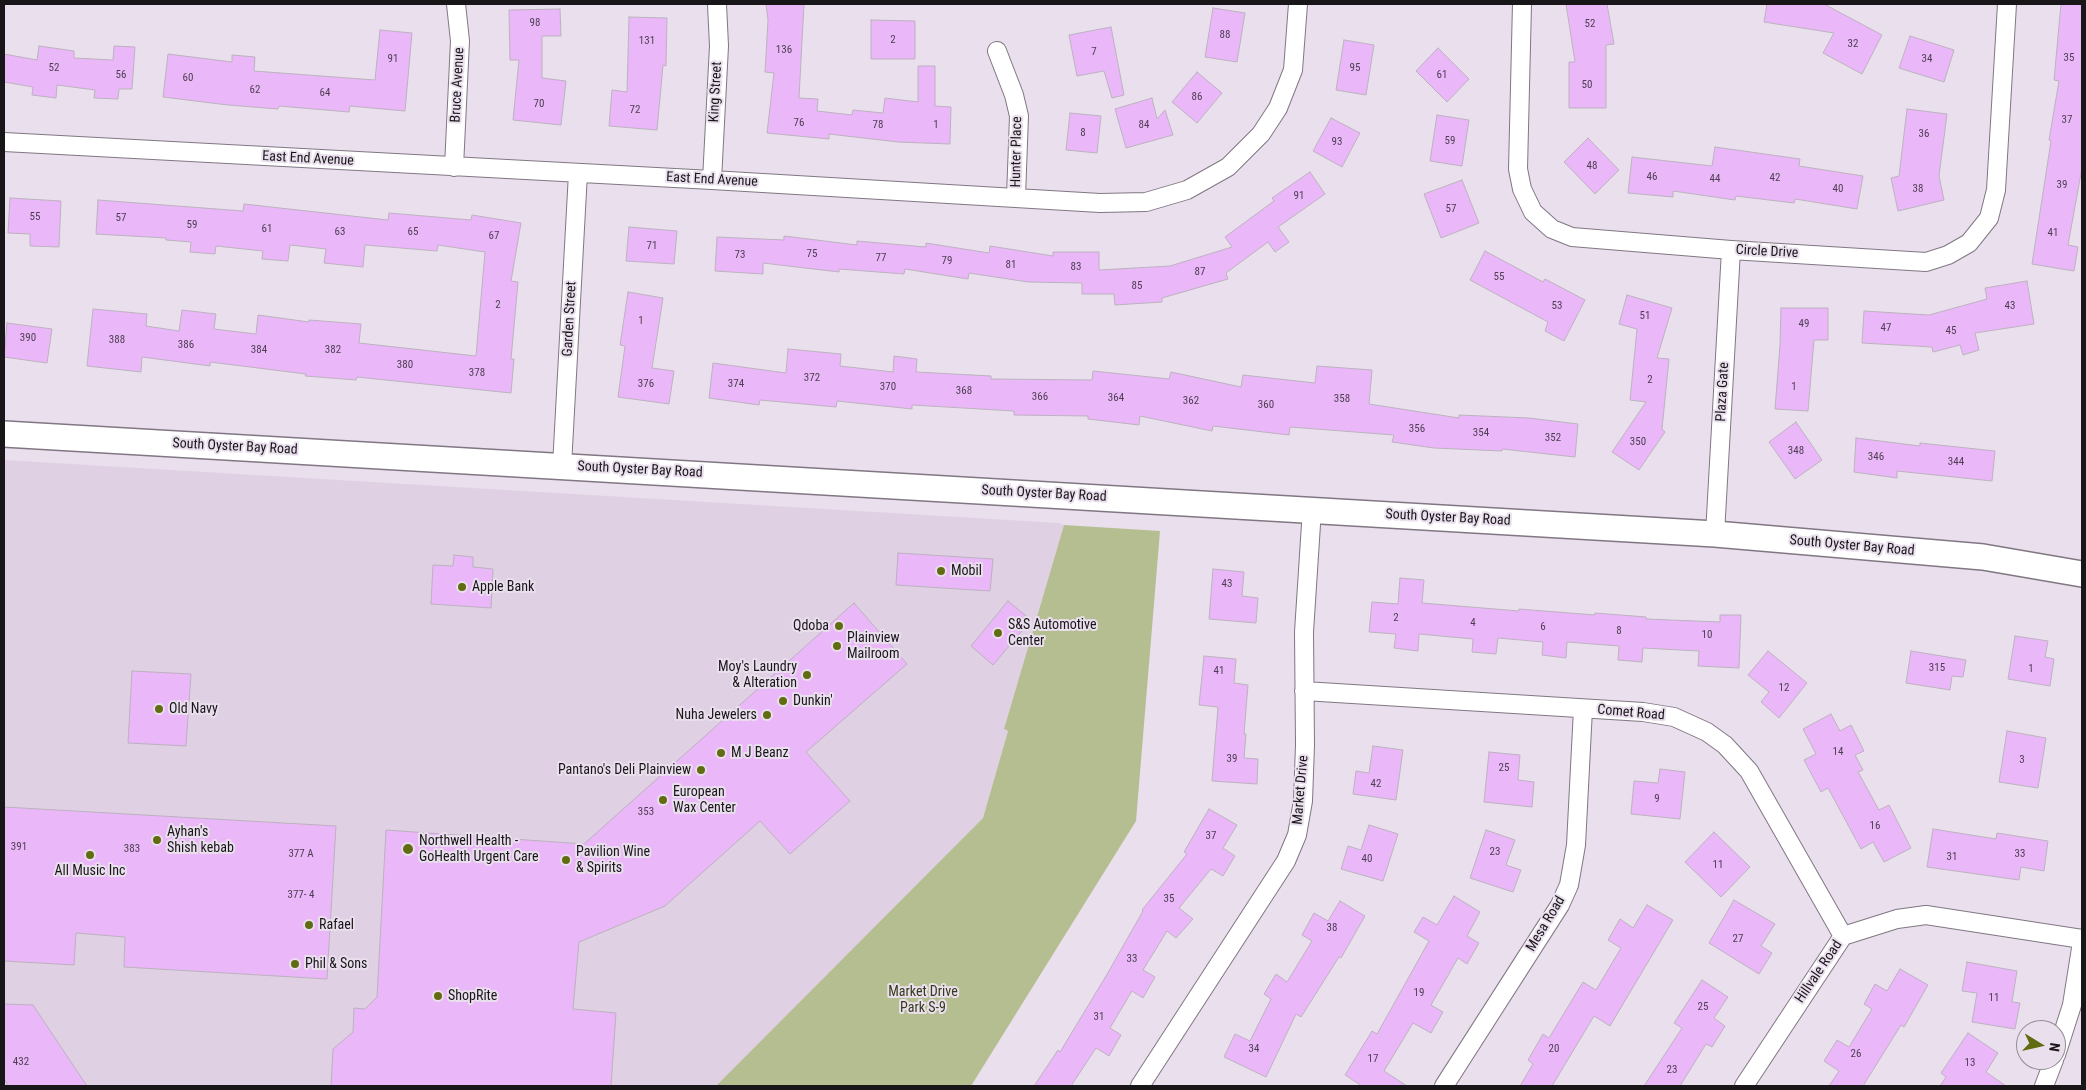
<!DOCTYPE html>
<style>
body{margin:0}
#map{position:relative;width:2086px;height:1090px;overflow:hidden;background:#eadfed;font-family:"Roboto Condensed",sans-serif}
canvas{display:block}
.frame{position:absolute;inset:0;border:5px solid #19161a;pointer-events:none}
.north{position:absolute;left:2016px;top:1020px;width:50px;height:50px;box-sizing:border-box;background:#eadfed;border:1px solid #968f99;border-radius:50%;rotate:99deg;font-size:14px;font-weight:700;line-height:20px;text-align:center;color:#19161a}
.north::after{content:'';display:block;margin:auto;width:18px;height:22px;background:#616b12;clip-path:polygon(50% 0,100% 100%,50% 72%,0 100%)}
</style>
<div id="map">
<canvas width="2086" height="1090"></canvas>
<div class="frame"></div>
<div class="north">N</div>
</div>
<script>
const context = document.querySelector('canvas').getContext('2d');
context.lineJoin = 'round';
function paint(path, color) { context.fillStyle = color; context.fill(path, 'evenodd'); }
const shape = rows => new Path2D(rows.map(r => 'M' + r).join(''));
function stroke(path, color, width, dash) { context.strokeStyle = color; context.lineWidth = width; context.lineCap = dash ? 'butt' : 'round'; context.setLineDash(dash || []); context.stroke(path); }
function label(font, color, halo, rows, align = 'center') {
  context.font = font + ' "Roboto Condensed",sans-serif'; context.lineWidth = 4; context.setLineDash([]); context.textBaseline = 'middle'; context.strokeStyle = halo; context.fillStyle = color; for (const [text, x, y, turn = 0] of rows) {
    context.save(); context.translate(x, y); context.rotate((+turn || 0) * Math.PI / 180); context.textAlign = isNaN(turn) ? turn : align; if (halo) context.strokeText(text, 0, 0); context.fillText(text, 0, 0); context.restore();
  }
}
const built = shape([
 [4,460,1059,523,1064,525,1004,729,1008,731,983,818,716,1086,4,1086]
]);
const green = shape([
 [1064,525,1160,531,1136,821,971,1086,716,1086,983,818,1008,731,1004,729]
]);
const building = shape([
 [766,4,804,4,799,98,818,99,817,111,852,115,853,110,883,113,885,98,918,102,918,66,935,66,935,106,951,107,950,144,898,142,829,134,829,139,767,133,774,73,765,72,768,20,766,4],
 [1566,4,1607,4,1614,44,1606,45,1606,108,1569,108,1569,62,1575,62,1566,4],
 [1767,4,1824,4,1882,35,1862,74,1823,53,1834,33,1764,22,1767,4],
 [2061,4,2082,4,2082,168,2068,245,2078,247,2074,271,2032,264,2051,141,2049,140,2059,81,2054,80,2061,4],
 [1213,8,1245,13,1237,62,1205,57,1213,8],
 [560,9,561,36,542,36,542,78,566,81,561,125,513,120,519,60,510,60,509,10,560,9],
 [629,17,667,18,666,66,663,65,657,130,609,126,612,90,627,92,629,17],
 [871,20,915,21,915,59,871,59,871,20],
 [1111,27,1124,95,1112,98,1104,71,1077,76,1069,35,1111,27],
 [380,30,412,33,405,111,350,106,349,112,279,106,278,109,228,105,163,97,168,54,232,62,232,55,255,57,254,71,375,80,380,30],
 [1910,36,1954,50,1944,82,1899,68,1910,36],
 [1344,40,1374,45,1366,95,1336,90,1344,40],
 [39,46,74,51,74,58,113,60,114,46,135,47,132,89,119,89,118,99,94,98,95,90,57,85,56,98,32,95,33,87,4,82,4,54,37,60,39,46],
 [1438,48,1469,79,1447,102,1416,71,1438,48],
 [1197,72,1222,93,1197,123,1172,102,1197,72],
 [1152,98,1157,119,1165,110,1173,135,1126,148,1115,109,1152,98],
 [1907,109,1947,114,1939,176,1944,200,1898,211,1891,178,1899,176,1907,109],
 [1070,113,1101,116,1097,153,1066,150,1070,113],
 [1437,115,1469,120,1462,166,1430,161,1437,115],
 [1331,118,1360,133,1342,167,1313,151,1331,118],
 [1588,138,1619,170,1595,194,1564,162,1588,138],
 [1715,147,1800,159,1799,166,1863,176,1857,209,1795,199,1794,203,1736,196,1735,200,1673,191,1673,197,1628,193,1632,157,1712,166,1715,147],
 [1310,172,1325,194,1278,227,1289,242,1275,252,1268,242,1226,273,1228,279,1162,298,1162,302,1115,305,1114,294,1082,294,1082,283,1028,282,969,273,968,279,905,269,904,274,839,269,839,272,763,263,763,274,715,271,717,237,784,240,784,236,857,245,857,241,926,247,926,243,989,253,990,246,1053,256,1053,252,1099,252,1099,270,1170,266,1232,247,1225,237,1274,201,1272,198,1310,172],
 [1462,180,1479,223,1441,238,1424,194,1462,180],
 [10,198,61,201,59,247,30,246,30,234,8,233,10,198],
 [98,200,243,211,244,204,388,220,389,213,471,220,472,215,521,223,511,281,518,282,511,359,514,359,511,393,357,377,356,380,305,376,306,374,210,362,210,366,142,357,141,372,87,366,93,309,147,314,146,326,179,331,182,310,216,314,214,329,256,334,258,315,309,322,309,320,361,324,359,343,476,356,485,252,438,245,437,251,365,245,363,267,324,263,326,249,290,245,288,261,262,259,263,251,216,246,215,254,190,252,191,242,166,240,166,238,96,234,98,200],
 [629,227,677,231,674,264,626,261,629,227],
 [1485,251,1543,282,1545,279,1585,300,1564,341,1545,331,1548,322,1470,280,1485,251],
 [2027,281,2034,324,1975,333,1979,350,1963,355,1960,345,1933,352,1932,347,1862,343,1864,311,1929,315,1987,299,1985,288,2027,281],
 [628,292,663,298,652,368,674,371,669,404,618,397,625,346,620,345,628,292],
 [1627,295,1672,308,1657,358,1669,359,1662,429,1665,432,1639,470,1612,452,1646,402,1630,400,1637,329,1619,324,1627,295],
 [1781,308,1828,308,1828,340,1814,340,1808,411,1775,409,1780,345,1781,308],
 [7,323,52,329,47,363,4,357,7,323],
 [788,349,841,354,840,366,893,372,894,356,917,359,916,372,991,376,991,379,1092,380,1093,371,1169,379,1171,372,1241,387,1243,375,1315,383,1317,366,1372,370,1369,404,1459,418,1459,415,1529,418,1578,424,1575,457,1502,449,1502,451,1434,448,1392,442,1394,435,1290,427,1289,435,1213,426,1212,431,1140,416,1139,425,1088,419,1088,416,1014,415,1014,411,912,405,912,409,837,401,836,407,760,400,759,405,709,398,713,363,786,373,788,349],
 [1796,422,1822,460,1795,479,1769,442,1796,422],
 [1856,438,1920,446,1920,443,1995,451,1992,481,1897,471,1897,478,1854,472,1856,438],
 [898,553,993,559,990,591,896,585,898,553],
 [454,555,473,557,473,567,493,569,491,608,431,604,433,565,453,566,454,555],
 [1213,569,1244,572,1242,596,1258,598,1256,623,1209,619,1213,569],
 [1400,578,1424,580,1422,603,1519,611,1519,609,1595,615,1595,613,1646,617,1646,619,1720,622,1720,615,1741,615,1739,668,1698,666,1699,651,1643,648,1642,662,1618,660,1619,646,1567,642,1566,658,1542,655,1543,642,1498,638,1496,654,1472,652,1473,639,1419,634,1418,651,1394,648,1396,634,1369,632,1372,602,1398,604,1400,578],
 [1008,601,1031,620,993,665,971,646,1008,601],
 [854,603,907,664,806,752,850,801,790,854,760,821,665,906,579,942,573,1009,616,1013,611,1086,331,1086,333,1049,353,1032,354,1008,365,1009,377,997,386,830,584,844,854,603],
 [2015,636,2048,641,2045,657,2054,659,2050,686,2008,679,2015,636],
 [1768,651,1807,683,1779,718,1761,702,1769,692,1748,675,1768,651],
 [1911,651,1966,660,1963,677,1952,676,1950,690,1906,683,1911,651],
 [1204,656,1236,659,1234,683,1248,685,1244,734,1246,734,1244,758,1258,759,1257,784,1212,781,1218,707,1199,705,1204,656],
 [132,671,191,674,186,746,128,743,132,671],
 [1831,714,1840,731,1851,725,1864,751,1855,755,1863,770,1858,772,1879,810,1889,805,1911,848,1884,862,1873,842,1861,849,1828,788,1821,792,1804,760,1816,754,1803,729,1831,714],
 [2007,731,2046,738,2038,788,1999,782,2007,731],
 [1373,746,1403,750,1396,800,1353,794,1356,771,1369,773,1373,746],
 [1489,752,1520,755,1518,780,1534,782,1532,807,1484,802,1489,752],
 [1660,769,1685,772,1680,819,1631,814,1634,781,1658,783,1660,769],
 [4,807,336,826,327,979,124,967,125,937,76,933,74,965,4,961,4,807],
 [1209,809,1237,825,1223,848,1235,856,1223,876,1211,869,1179,908,1193,919,1176,938,1167,931,1143,970,1155,977,1143,998,1132,991,1110,1028,1121,1035,1109,1056,1096,1048,1071,1086,1034,1086,1058,1050,1060,1052,1106,976,1143,911,1142,910,1187,854,1184,852,1209,809],
 [1369,825,1398,834,1383,881,1341,869,1348,846,1361,850,1369,825],
 [1933,829,1996,839,1997,833,2048,841,2044,871,2021,867,2019,880,1927,867,1933,829],
 [1486,830,1515,840,1506,865,1521,870,1513,892,1470,878,1486,830],
 [1714,832,1750,867,1721,897,1685,862,1714,832],
 [1454,896,1480,912,1467,936,1479,943,1467,964,1458,958,1431,1005,1443,1012,1431,1033,1413,1023,1384,1071,1407,1086,1362,1086,1345,1075,1372,1031,1377,1034,1429,941,1414,932,1423,917,1437,925,1454,896],
 [1734,900,1775,924,1761,946,1772,953,1759,974,1709,943,1734,900],
 [1340,901,1365,916,1341,958,1339,957,1301,1017,1296,1014,1266,1077,1224,1057,1235,1034,1250,1041,1271,999,1264,994,1276,974,1287,982,1312,941,1302,935,1314,913,1328,921,1340,901],
 [1647,905,1673,920,1610,1026,1594,1016,1552,1086,1520,1086,1533,1064,1528,1060,1543,1034,1549,1038,1583,982,1596,990,1621,948,1608,940,1620,919,1633,928,1647,905],
 [1967,962,2017,971,2012,1002,2020,1003,2015,1029,1972,1022,1977,993,1962,991,1967,962],
 [1900,969,1928,985,1904,1027,1901,1025,1863,1086,1829,1086,1839,1071,1824,1061,1837,1040,1849,1047,1872,1009,1864,1004,1875,984,1887,991,1900,969],
 [1702,980,1728,997,1714,1018,1725,1026,1712,1047,1706,1044,1680,1086,1644,1086,1682,1028,1674,1023,1702,980],
 [4,1004,33,1005,87,1086,9,1086,4,1079,4,1004],
 [1968,1033,1998,1053,1986,1072,2006,1086,1940,1086,1946,1077,1941,1073,1968,1033]
]);
const minor = shape([
 [1522,4,1518,169,1522,189,1533,212,1552,229,1572,237,1731,250,1926,262,1948,255,1969,243,1989,218,1996,190,2007,4],
 [997,51,1014,95,1019,116,1016,197],
 [4,142,712,180,1100,203,1146,202,1187,190,1228,167,1261,134,1278,108,1293,70,1298,4],
 [454,167,460,41,456,4],
 [712,180,719,46,717,4],
 [562,466,578,173],
 [1715,534,1731,250],
 [1304,691,1643,712,1674,717,1707,732,1725,745,1749,771,1843,936],
 [2056,1055,2072,1005,2082,942],
 [1140,1086,1286,861,1297,835,1303,801,1305,745,1304,632,1312,509],
 [1444,1086,1560,905,1569,885,1576,845,1583,709],
 [1744,1086,1843,936,1897,919,1926,915,2082,939],
 [2044,1086,2054,1060]
]);
const secondary = shape([
 [4,434,1715,534,1983,557,2082,574]
]);
const markers = [
 [941,571,5,"#616b12"],
 [462,587,5,"#616b12"],
 [839,626,5,"#616b12"],
 [998,633,5,"#616b12"],
 [837,646,5,"#616b12"],
 [807,675,5,"#616b12"],
 [783,701,5,"#616b12"],
 [159,709,5,"#616b12"],
 [767,715,5,"#616b12"],
 [721,753,5,"#616b12"],
 [701,770,5,"#616b12"],
 [663,800,5,"#616b12"],
 [157,840,5,"#616b12"],
 [408,849,6,"#616b12"],
 [90,855,5,"#616b12"],
 [566,860,5,"#616b12"],
 [309,925,5,"#616b12"],
 [295,964,5,"#616b12"],
 [438,996,5,"#616b12"]
];
const numberNames = [
 ["98",535,23],
 ["52",1590,24],
 ["88",1225,35],
 ["2",893,40],
 ["131",647,41],
 ["32",1853,44],
 ["136",784,50],
 ["7",1094,52],
 ["35",2069,58],
 ["91",393,59],
 ["34",1927,59],
 ["52",54,68],
 ["95",1355,68],
 ["56",121,75],
 ["61",1442,75],
 ["60",188,78],
 ["50",1587,85],
 ["62",255,90],
 ["64",325,93],
 ["86",1197,97],
 ["70",539,104],
 ["72",635,110],
 ["37",2067,120],
 ["76",799,123],
 ["78",878,125],
 ["1",936,125],
 ["84",1144,125],
 ["8",1083,133],
 ["36",1924,134],
 ["59",1450,141],
 ["93",1337,142],
 ["48",1592,166],
 ["46",1652,177],
 ["42",1775,178],
 ["44",1715,179],
 ["39",2062,185],
 ["40",1838,189],
 ["38",1918,189],
 ["91",1299,196],
 ["57",1451,209],
 ["55",35,217],
 ["57",121,218],
 ["59",192,225],
 ["61",267,229],
 ["63",340,232],
 ["65",413,232],
 ["41",2053,233],
 ["67",494,236],
 ["71",652,246],
 ["75",812,254],
 ["73",740,255],
 ["77",881,258],
 ["79",947,261],
 ["81",1011,265],
 ["83",1076,267],
 ["87",1200,272],
 ["55",1499,277],
 ["85",1137,286],
 ["2",498,305],
 ["53",1557,306],
 ["43",2010,306],
 ["51",1645,316],
 ["1",641,321],
 ["49",1804,324],
 ["47",1886,328],
 ["45",1951,331],
 ["390",28,338],
 ["388",117,340],
 ["386",186,345],
 ["384",259,350],
 ["382",333,350],
 ["380",405,365],
 ["378",477,373],
 ["372",812,378],
 ["2",1650,380],
 ["376",646,384],
 ["374",736,384],
 ["370",888,387],
 ["1",1794,387],
 ["368",964,391],
 ["366",1040,397],
 ["364",1116,398],
 ["358",1342,399],
 ["362",1191,401],
 ["360",1266,405],
 ["356",1417,429],
 ["354",1481,433],
 ["352",1553,438],
 ["350",1638,442],
 ["348",1796,451],
 ["346",1876,457],
 ["344",1956,462],
 ["43",1227,584],
 ["2",1396,618],
 ["4",1473,623],
 ["6",1543,627],
 ["8",1619,631],
 ["10",1707,635],
 ["315",1937,668],
 ["1",2031,669],
 ["41",1219,671],
 ["12",1784,688],
 ["14",1838,752],
 ["39",1232,759],
 ["3",2022,760],
 ["25",1504,768],
 ["42",1376,784],
 ["9",1657,799],
 ["353",646,812],
 ["16",1875,826],
 ["37",1211,836],
 ["391",19,847],
 ["383",132,849],
 ["23",1495,852],
 ["377 A",301,854],
 ["33",2020,854],
 ["31",1952,857],
 ["40",1367,859],
 ["11",1718,865],
 ["377- 4",301,895],
 ["35",1169,899],
 ["38",1332,928],
 ["27",1738,939],
 ["33",1132,959],
 ["19",1419,993],
 ["11",1994,998],
 ["25",1703,1007],
 ["31",1099,1017],
 ["34",1254,1049],
 ["20",1554,1049],
 ["26",1856,1054],
 ["17",1373,1059],
 ["432",21,1062],
 ["13",1970,1063],
 ["23",1672,1070]
];
const streetNames = [
 ["Bruce Avenue",458,85,-87],
 ["King Street",716,92,-87],
 ["Hunter Place",1017,152,-89],
 ["East End Avenue",308,159,3],
 ["East End Avenue",712,180,3],
 ["Circle Drive",1767,252,3],
 ["Garden Street",570,319,-87],
 ["Plaza Gate",1723,392,-87],
 ["South Oyster Bay Road",235,447,3],
 ["South Oyster Bay Road",640,470,3],
 ["South Oyster Bay Road",1044,494,3],
 ["South Oyster Bay Road",1448,518,3],
 ["South Oyster Bay Road",1852,546,5],
 ["Comet Road",1631,713,5],
 ["Market Drive",1301,790,-85],
 ["Mesa Road",1546,924,-59],
 ["Hillvale Road",1819,972,-56]
];
const poiNames = [
 ["Mobil",951,571],
 ["Apple Bank",472,587],
 ["S&S Automotive",1008,625],
 ["Center",1008,641],
 ["Qdoba",829,626,"right"],
 ["Plainview",847,638],
 ["Mailroom",847,654],
 ["Moy's Laundry",797,667,"right"],
 ["& Alteration",797,683,"right"],
 ["Dunkin'",793,701],
 ["Old Navy",169,709],
 ["Nuha Jewelers",757,715,"right"],
 ["M J Beanz",731,753],
 ["Pantano's Deli Plainview",691,770,"right"],
 ["European",673,792],
 ["Wax Center",673,808],
 ["Ayhan's",167,832],
 ["Shish kebab",167,848],
 ["Northwell Health -",419,841],
 ["GoHealth Urgent Care",419,857],
 ["Pavilion Wine",576,852],
 ["& Spirits",576,868],
 ["All Music Inc",90,871,"center"],
 ["Rafael",319,925],
 ["Phil & Sons",305,964],
 ["ShopRite",448,996]
];
const parkNames = [
 ["Market Drive",923,992],
 ["Park S-9",923,1008]
];
paint(built, '#e0d0e4');
paint(green, '#b5be90');
paint(building, '#eab7f8');
stroke(building, '#bcb2bf', 1);
stroke(minor, '#817783', 20);
stroke(secondary, '#817783', 28);
stroke(minor, '#fff', 18);
stroke(secondary, '#fff', 25);
for (const [x, y, r, color] of markers) { const dot = new Path2D(); dot.arc(x, y, r, 0, 2 * Math.PI); context.fillStyle = color; context.fill(dot); stroke(dot, '#eadfed', 2); }
label('11px', '#4d3e52', null, numberNames);
label('14px', '#19161a', '#eadfed', streetNames);
label('14px', '#19161a', '#eadfed', poiNames, 'left');
label('14px', '#353a18', '#eadfed', parkNames);
</script>
